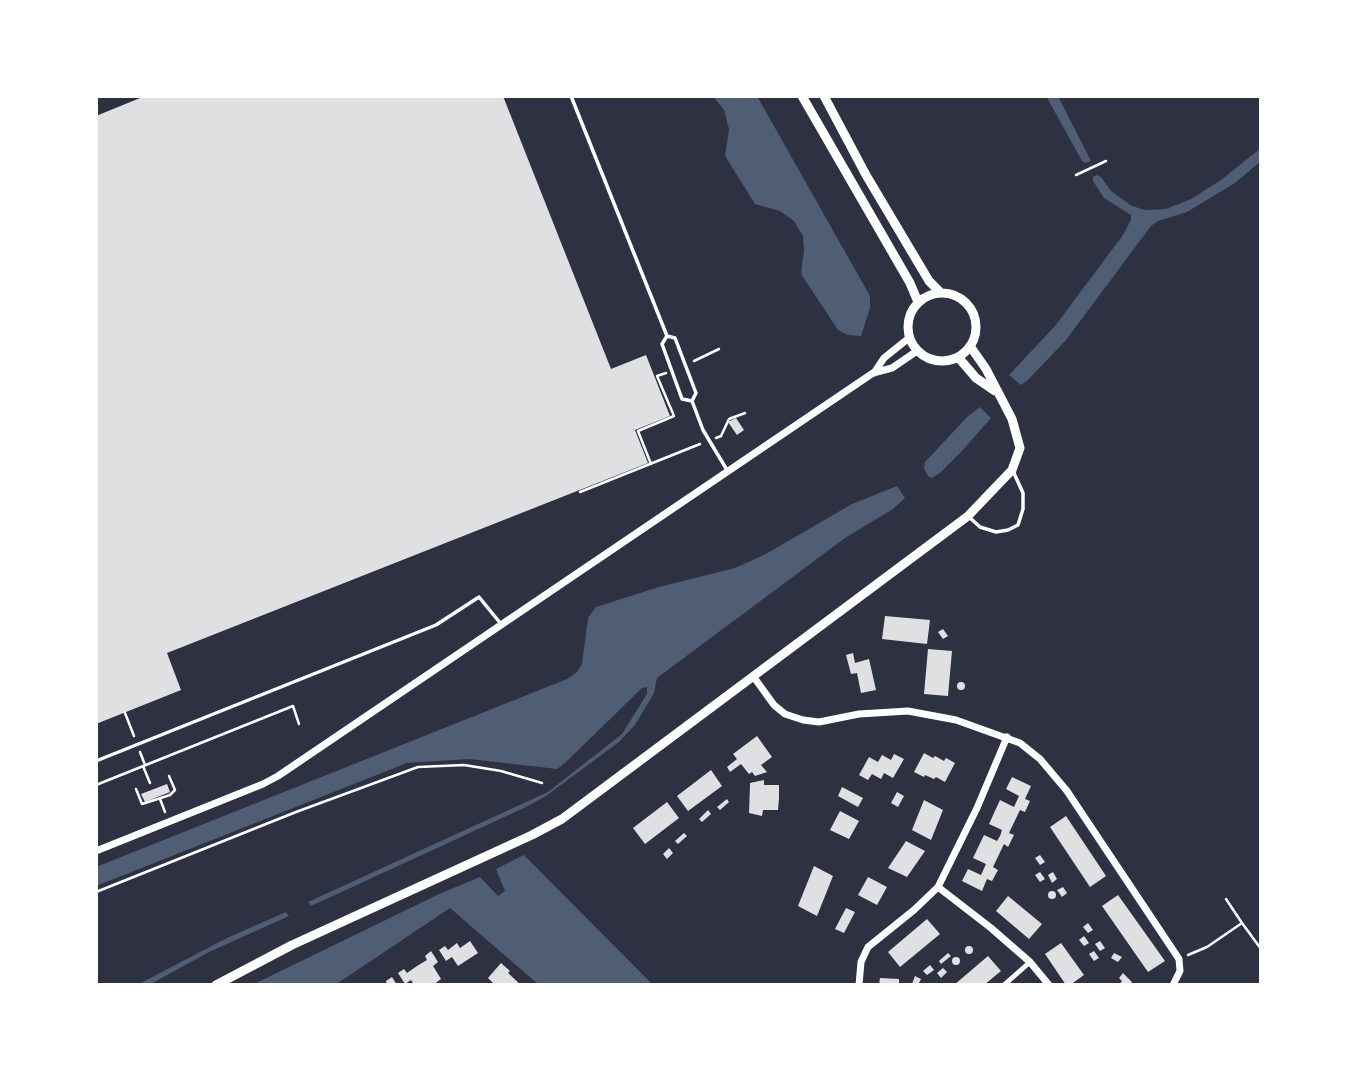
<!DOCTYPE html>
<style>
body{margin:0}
#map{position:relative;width:1357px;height:1081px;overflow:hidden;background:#2d3142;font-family:Poppins,sans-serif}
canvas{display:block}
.frame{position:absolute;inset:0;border:98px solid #fff;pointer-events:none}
</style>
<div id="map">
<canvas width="1357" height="1081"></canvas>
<div class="frame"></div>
</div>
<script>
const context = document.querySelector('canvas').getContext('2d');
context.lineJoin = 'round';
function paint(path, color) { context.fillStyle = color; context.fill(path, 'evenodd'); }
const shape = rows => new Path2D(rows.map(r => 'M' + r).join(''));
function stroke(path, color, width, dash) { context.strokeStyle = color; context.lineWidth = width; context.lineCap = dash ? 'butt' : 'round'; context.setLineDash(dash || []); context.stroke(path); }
const water = shape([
 [713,96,757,96,870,296,870,308,861,336,848,335,838,330,801,274,804,250,803,236,794,221,780,211,755,204,725,156,729,129,724,110],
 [1046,96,1058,96,1091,161,1085,163,1082,161],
 [1261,148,1261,161,1235,183,1187,212,1158,221,1151,226,1066,340,1028,380,1021,385,1009,375,1055,326,1123,235,1131,220,1131,215,1104,198,1093,181,1093,177,1097,175,1101,177,1111,191,1132,206,1145,210,1166,209,1191,199,1221,180],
 [980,407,991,418,961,452,940,473,932,478,929,477,924,469,925,462,968,416],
 [897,486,905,498,893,509,845,538,657,678,654,693,635,725,619,742,546,796,526,807,311,906,308,902,548,792,622,734,647,694,647,687,642,688,565,763,557,769,469,759,407,763,96,886,96,867,567,679,576,673,582,664,588,618,596,607,659,587,735,568,764,555,852,504],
 [524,855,653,985,539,985,450,908,335,985,252,985,439,894,480,877,498,896,505,891,496,869],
 [286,912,289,916,209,952,149,985,137,985,227,938]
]);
const building = shape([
 [145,96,503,96,611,369,646,355,670,416,635,430,648,463,167,653,181,690,96,724,96,116],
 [736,418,744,430,737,435,728,422],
 [885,616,930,620,927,644,882,639],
 [943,629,948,636,943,639,938,632],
 [928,649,952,651,948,696,924,694],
 [853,653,855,663,869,659,876,690,861,693,857,673,851,674,846,655],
 '957 686a4 4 0 1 1 8 0a4 4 0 1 1-8 0Z',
 [757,736,772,757,761,765,767,772,755,776,752,772,749,774,741,764,730,772,727,767,737,759,733,754],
 [924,753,933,758,935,756,944,761,946,758,955,763,945,782,936,777,934,779,925,775,924,777,914,772],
 [894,754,904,759,893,778,884,773,881,779,872,774,868,780,859,775,869,757,878,762,882,755,891,760],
 [711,770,722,786,688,811,677,796],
 [1012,777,1031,786,1025,799,1030,801,1025,812,1020,810,1009,833,1014,835,1008,847,1004,844,993,867,998,870,992,881,987,879,982,891,962,881,968,869,981,875,986,864,973,858,984,835,997,841,1000,836,1002,830,989,824,1000,800,1014,807,1019,796,1006,789],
 [764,780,764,785,779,785,779,798,778,810,763,810,762,816,749,813,750,786,750,783],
 [167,784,170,792,145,802,141,794],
 [842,787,863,798,858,807,838,796],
 [897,792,904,796,898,807,891,803],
 [727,799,729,802,720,810,717,807],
 [924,800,943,810,931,840,912,830],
 [667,802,679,818,645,844,633,828],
 [708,810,711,814,702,822,699,819],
 [840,811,859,821,849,839,830,830],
 [1066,816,1106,876,1090,887,1050,827],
 [684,833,687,836,678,844,675,841],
 [906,841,925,851,907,877,888,868],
 [669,848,673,853,667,859,663,854],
 [1040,855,1045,862,1040,865,1035,858],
 [814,866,833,876,817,916,798,906],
 [1040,872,1045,879,1040,882,1035,875],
 [1053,872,1057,879,1052,883,1048,875],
 [868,877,887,887,877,905,858,895],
 [1063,887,1067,893,1062,897,1057,890],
 '1048 895a4 4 0 1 1 8 0a4 4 0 1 1-8 0Z',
 [1118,895,1165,961,1148,972,1102,906],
 [1008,896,1042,924,1029,939,996,911],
 [846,908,855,912,844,933,835,929],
 [927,919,940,934,900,967,888,952],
 [1088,923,1093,930,1088,933,1083,927],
 [1084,936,1089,943,1084,946,1079,940],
 [470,941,478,953,458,966,452,957,446,961,439,950,445,946,448,950,457,943,460,948],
 [1100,941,1105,948,1100,951,1095,944],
 [1061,943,1084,975,1070,985,1066,985,1045,954],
 '965 950a4 4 0 1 1 8 0a4 4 0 1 1-8 0Z',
 [431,951,438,962,433,966,441,979,433,985,414,985,411,980,405,984,398,973,404,969,407,973,417,966,427,960,425,956],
 [1094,951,1099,958,1094,961,1089,954],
 [948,953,951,956,941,964,939,961],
 [1114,953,1122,957,1118,962,1111,958],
 [988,956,1001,971,984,985,954,985],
 '952 961a4 4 0 1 1 8 0a4 4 0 1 1-8 0Z',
 [501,963,510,971,508,973,521,985,495,985,488,978],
 [930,965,934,970,927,975,923,971],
 [943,968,947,972,941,978,937,973],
 [1123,973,1132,982,1129,985,1119,985,1122,981,1119,978],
 [915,976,921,979,918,985,912,984],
 [392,977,397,985,387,985,386,981],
 [880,978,899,979,899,985,879,985]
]);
const path = shape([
 [1076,175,1106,161],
 [694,361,719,349],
 [716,438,721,436,729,419,745,413],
 [651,464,638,431,674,416,657,376,666,373],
 [580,492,700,444],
 [125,713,134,736],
 [140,752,145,765],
 [143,766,150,783],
 [96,785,293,706,299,724],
 [136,789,142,804,170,795,175,790,169,776],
 [160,799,165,812],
 [96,892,296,812,418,767,464,765,501,771,542,783],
 [1242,923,1261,949],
 [1188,955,1207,947,1242,923,1226,899]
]);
const service = shape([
 [571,96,667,336,675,338,696,393,692,401,703,430,727,470],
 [667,336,662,344,682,399,692,401],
 [969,517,980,527,996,532,1008,530,1018,525,1023,509,1023,493,1013,471],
 [96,761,436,625,479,597,501,624]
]);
const pedestrian = shape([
 [1004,985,1030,962]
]);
const minor = shape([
 [874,373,884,358,909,338],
 [753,676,774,705,785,714,803,720,819,722,859,714,908,711,956,720,1020,743,1040,759,1067,791,1179,959,1180,971,1173,985],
 [96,851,263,784,278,776,873,373,892,368,917,351],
 [938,887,991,928,1030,962,1049,985],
 [859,985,861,962,868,947,914,910,938,887,977,808,1007,737]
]);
const tertiary = shape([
 [802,96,910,283,918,302],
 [824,96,866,175,929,281,940,292],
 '908 327a34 34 0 1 1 68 0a34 34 0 1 1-68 0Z',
 [958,357,976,378,995,391],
 [216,985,292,945,532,835,562,819,968,516,1012,470,1020,448,1012,419,986,369,970,346]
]);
paint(water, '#4f5d75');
paint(building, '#e0e0e3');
stroke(path, '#fff', 2.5);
stroke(service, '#fff', 3.5);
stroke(pedestrian, '#fff', 5);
stroke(minor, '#fff', 7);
stroke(tertiary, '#fff', 9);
</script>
